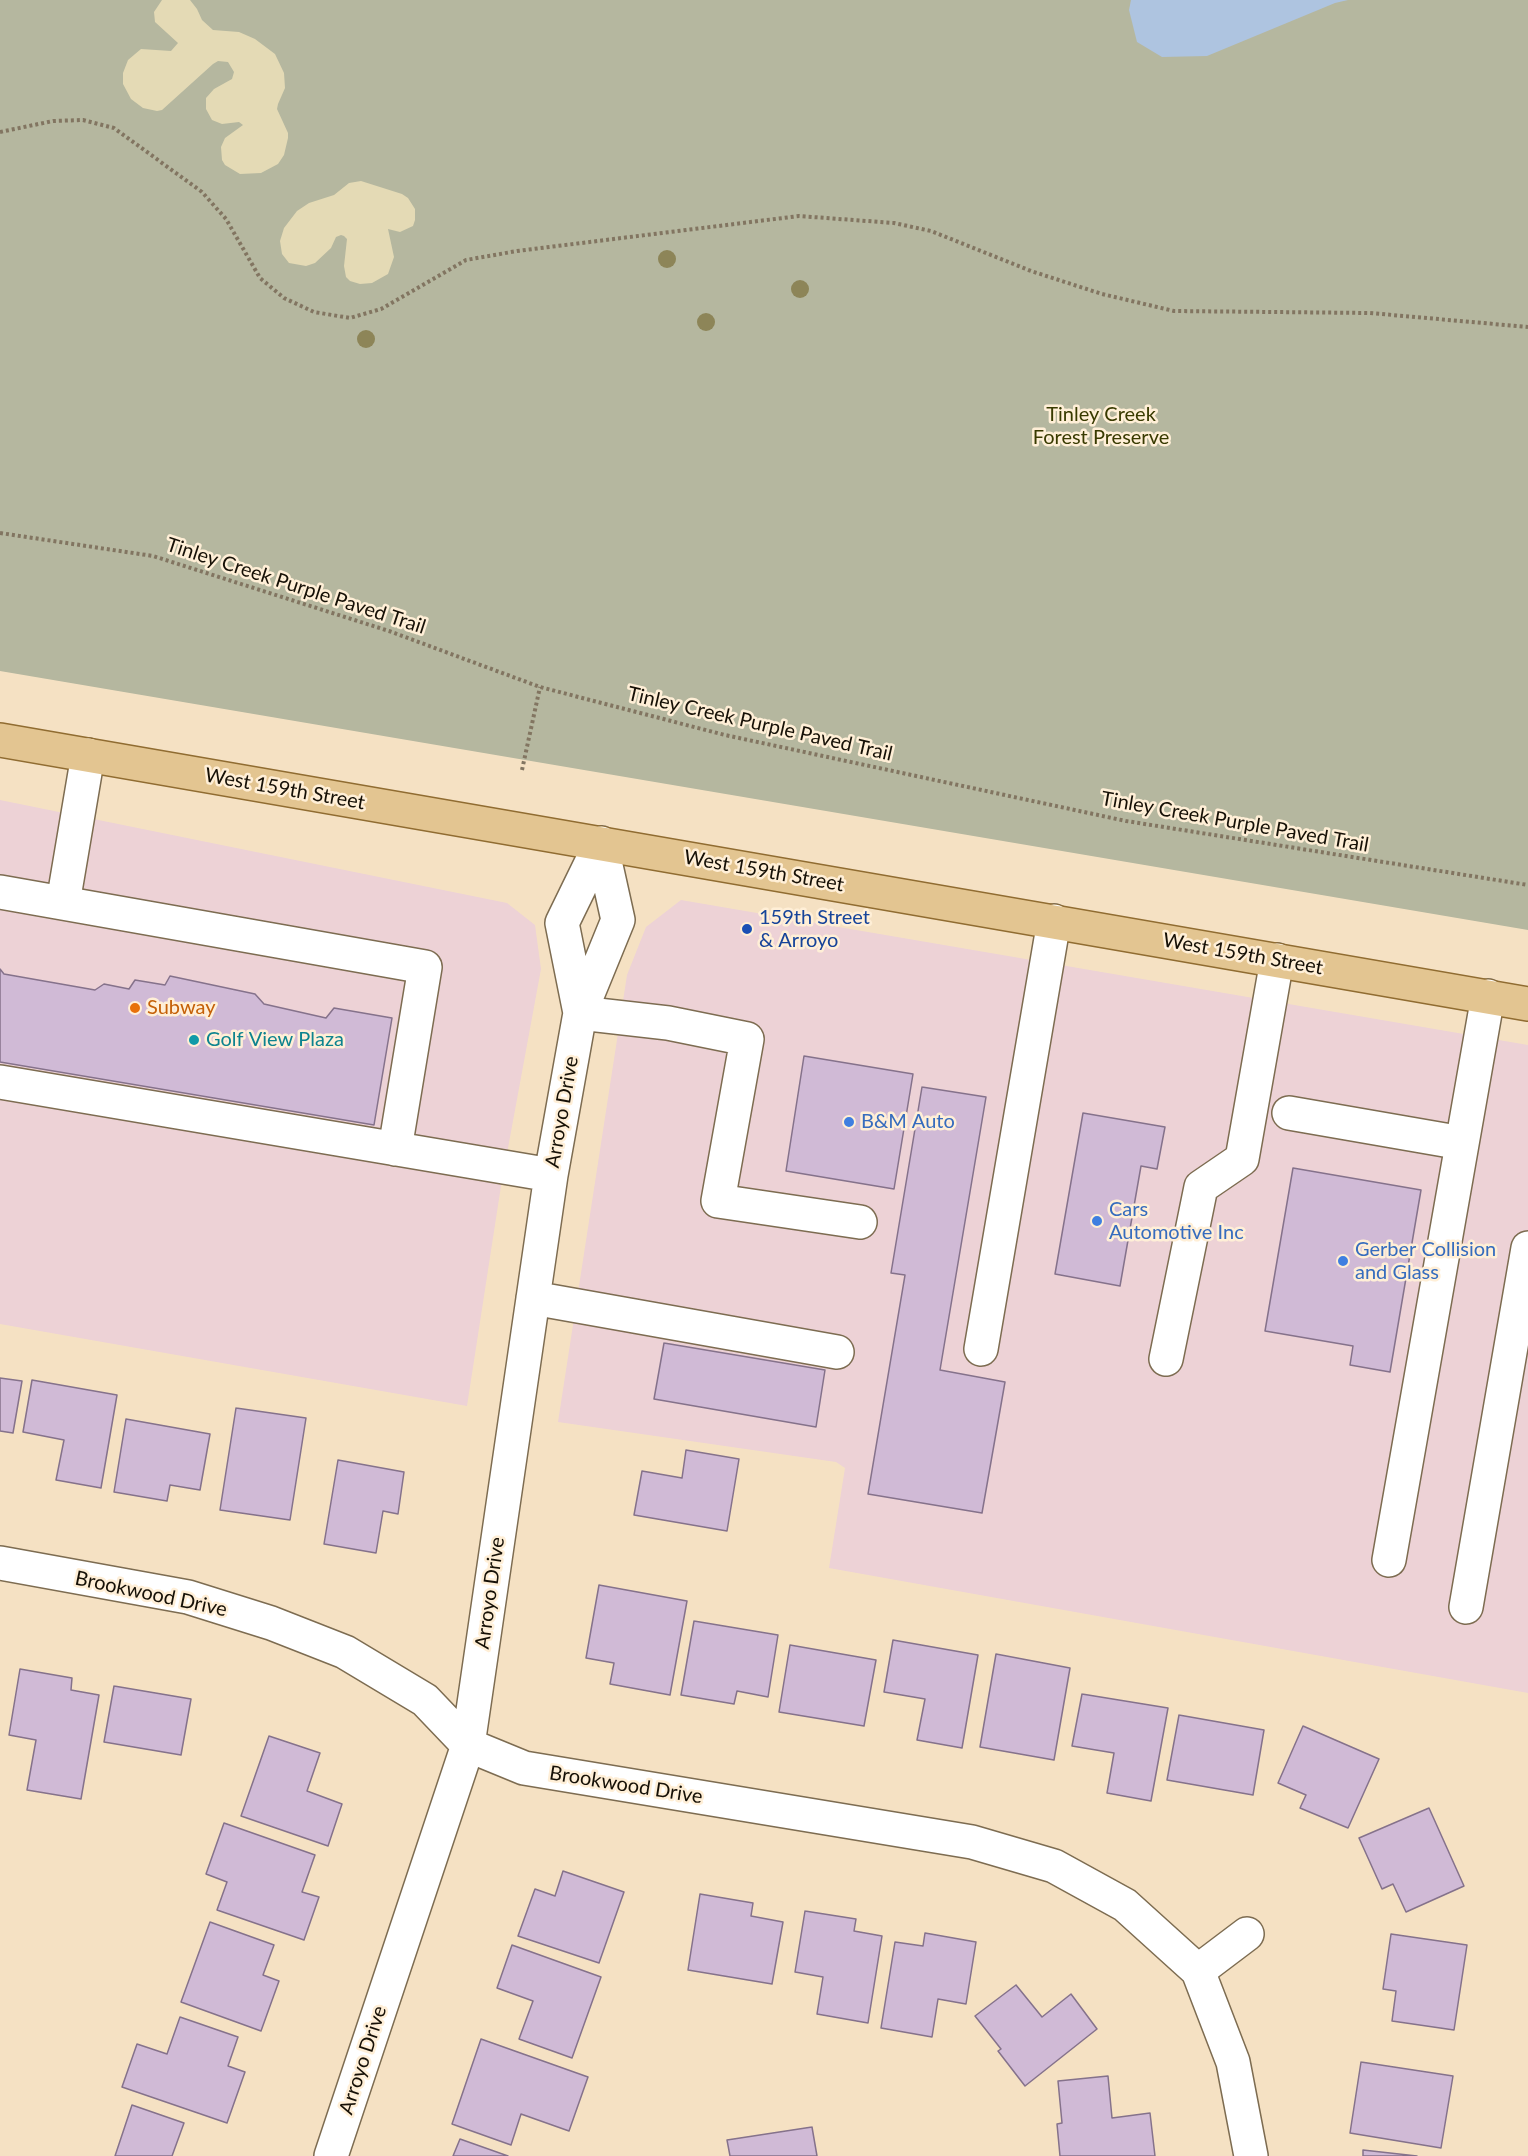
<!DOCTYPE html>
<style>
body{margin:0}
canvas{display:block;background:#f5e1c3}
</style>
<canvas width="1528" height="2156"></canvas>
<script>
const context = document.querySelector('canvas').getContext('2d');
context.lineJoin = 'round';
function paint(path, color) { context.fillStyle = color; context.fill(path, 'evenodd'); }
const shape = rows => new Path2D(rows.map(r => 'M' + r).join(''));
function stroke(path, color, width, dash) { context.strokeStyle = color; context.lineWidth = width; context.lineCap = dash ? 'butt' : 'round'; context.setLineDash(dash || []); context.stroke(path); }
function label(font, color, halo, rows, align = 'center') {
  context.font = font + ' Lato,sans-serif'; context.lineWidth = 5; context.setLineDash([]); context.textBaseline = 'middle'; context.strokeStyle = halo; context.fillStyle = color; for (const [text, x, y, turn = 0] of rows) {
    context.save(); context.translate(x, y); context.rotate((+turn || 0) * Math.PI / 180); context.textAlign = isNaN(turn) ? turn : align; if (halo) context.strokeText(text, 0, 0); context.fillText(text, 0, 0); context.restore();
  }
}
const commercial = shape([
 [0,800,507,903,535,925,541,969,501,1186,467,1406,0,1324],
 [681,900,1528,1045,1528,1693,829,1568,845,1468,836,1462,558,1422,627,975,646,927]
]);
const green = shape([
 [0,0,1528,0,1528,930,0,671]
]);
const sand = shape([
 [162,0,190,0,197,9,202,20,213,30,239,32,255,39,275,54,284,73,285,88,278,104,277,109,288,133,288,138,284,155,278,164,261,173,240,174,225,165,222,160,221,147,225,138,243,125,239,122,222,124,212,120,206,109,206,98,214,89,232,79,234,72,228,62,218,61,213,64,162,110,157,111,143,108,131,99,123,84,123,73,128,60,141,49,171,51,178,43,155,22,154,12],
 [361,181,402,194,408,198,415,209,415,220,413,226,400,232,388,229,394,257,388,274,372,283,360,284,350,281,346,277,344,266,347,239,344,236,341,235,336,237,331,248,315,263,306,266,289,263,282,254,280,241,284,228,297,211,309,203,334,195,349,183]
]);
const water = shape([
 [1131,0,1348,0,1335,3,1207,56,1162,57,1137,42,1129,10]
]);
const building = shape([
 [0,969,4,974,95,990,104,984,129,989,135,980,165,985,170,976,255,994,264,1004,326,1018,334,1008,392,1018,374,1125,0,1062,0,969],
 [804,1056,913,1074,894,1189,786,1171,804,1056],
 [922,1087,986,1097,940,1370,1005,1382,982,1513,868,1494,905,1275,891,1273,922,1087],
 [1083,1113,1165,1127,1157,1169,1141,1166,1120,1286,1055,1274,1083,1113],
 [1293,1168,1421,1190,1390,1372,1350,1365,1353,1346,1265,1331,1293,1168],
 [664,1343,825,1370,816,1427,654,1399,664,1343],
 [0,1378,22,1381,13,1433,0,1431,0,1378],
 [32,1380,117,1395,101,1488,56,1480,64,1440,23,1432,32,1380],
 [236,1408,306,1418,290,1520,220,1510,236,1408],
 [126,1419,210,1434,200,1490,170,1485,167,1501,114,1492,126,1419],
 [686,1450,739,1459,727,1531,634,1515,642,1471,682,1478,686,1450],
 [338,1460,404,1472,398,1514,383,1511,376,1553,324,1544,338,1460],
 [599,1585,687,1601,670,1695,610,1684,614,1663,586,1658,599,1585],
 [694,1621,778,1635,768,1697,737,1691,734,1704,681,1695,694,1621],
 [893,1640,978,1655,962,1748,917,1740,925,1699,884,1692,893,1640],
 [790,1645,876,1660,864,1726,779,1712,790,1645],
 [996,1654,1070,1668,1054,1760,980,1747,996,1654],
 [20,1669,72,1678,71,1690,99,1695,81,1799,27,1790,36,1740,9,1735,20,1669],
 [114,1686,191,1699,181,1755,104,1742,114,1686],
 [1082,1694,1168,1708,1151,1801,1107,1793,1114,1753,1072,1746,1082,1694],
 [1179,1715,1264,1730,1253,1795,1167,1780,1179,1715],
 [1303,1726,1379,1759,1348,1828,1300,1808,1306,1795,1278,1783,1303,1726],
 [269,1736,320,1753,307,1791,342,1804,328,1846,241,1816,269,1736],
 [1429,1808,1464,1886,1406,1912,1393,1884,1382,1889,1359,1838,1429,1808],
 [224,1823,315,1855,302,1892,319,1897,304,1940,217,1910,227,1882,206,1874,224,1823],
 [563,1871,624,1892,599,1963,518,1936,535,1889,555,1896,563,1871],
 [700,1894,753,1903,751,1916,783,1922,772,1984,688,1970,700,1894],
 [805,1911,856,1919,854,1931,882,1936,868,2023,817,2014,823,1977,795,1972,805,1911],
 [210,1922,274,1945,263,1975,279,1981,261,2031,181,2002,210,1922],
 [925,1933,976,1942,966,2004,938,1999,932,2037,881,2028,895,1942,923,1946,925,1933],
 [1391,1934,1467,1945,1454,2030,1392,2021,1396,1991,1383,1989,1391,1934],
 [512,1945,601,1977,572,2058,519,2039,533,2001,497,1988,512,1945],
 [1016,1985,1042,2017,1071,1994,1097,2029,1025,2086,998,2051,1001,2049,975,2016,1016,1985],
 [180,2017,238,2037,228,2066,245,2072,227,2123,122,2087,137,2044,167,2054,180,2017],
 [481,2039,588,2077,569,2131,521,2114,511,2145,452,2124,481,2039],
 [1361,2062,1453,2076,1441,2148,1350,2133,1361,2062],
 [1108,2076,1112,2118,1150,2113,1155,2156,1060,2156,1057,2124,1062,2123,1058,2081,1108,2076],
 [132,2105,184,2123,172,2156,115,2156,132,2105],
 [812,2127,817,2156,730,2156,727,2140,812,2127],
 [460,2139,508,2156,453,2156,460,2139],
 [1363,2150,1417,2156,1363,2156,1363,2150]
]);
const path = shape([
 [0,132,53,121,83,120,114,128,202,192,226,219,260,278,284,298,314,312,350,318,381,309,466,260,517,251,799,216,894,223,931,231,1031,271,1102,294,1174,311,1370,313,1528,327],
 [0,533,153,556,389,631,540,687,725,735,1126,821,1528,885],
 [522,770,540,687]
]);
const minor = shape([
 [0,892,425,967,395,1149],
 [63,903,88,755],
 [580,1013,668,1023,747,1039,718,1201,860,1222],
 [580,1013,562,923,601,843],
 [0,1082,551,1175],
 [1289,1113,1462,1143],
 [533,1298,837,1352],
 [981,1349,1054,921],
 [1166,1359,1201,1187,1242,1159,1277,960],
 [1389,1560,1488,996],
 [0,1563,188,1597,271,1623,345,1652,425,1700,468,1745,524,1768,972,1842,1054,1866,1125,1905,1198,1971,1247,1934],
 [1466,1607,1528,1248],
 [1198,1971,1233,2062,1251,2156],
 [331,2156,468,1745,551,1175,580,1013,618,920,601,843]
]);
const major = shape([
 [0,740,1528,1004]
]);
const trees = [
 [667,259],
 [800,289],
 [706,322],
 [366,339]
];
const markers = [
 [747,929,6,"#1a4fb4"],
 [135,1008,6,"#e8710a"],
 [194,1040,6,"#0f9aa8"],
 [849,1122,6,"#3f7fe0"],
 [1097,1221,6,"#3f7fe0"],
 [1343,1261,6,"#3f7fe0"]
];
const parkNames = [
 ["Tinley Creek",1101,415],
 ["Forest Preserve",1101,438]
];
const streetNames = [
 ["Tinley Creek Purple Paved Trail",296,586,18],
 ["Tinley Creek Purple Paved Trail",760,724,13],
 ["West 159th Street",285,789,10],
 ["Tinley Creek Purple Paved Trail",1235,822,10],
 ["West 159th Street",764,871,10],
 ["West 159th Street",1243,954,10],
 ["Arroyo Drive",562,1112,-80],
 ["Arroyo Drive",490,1593,-82],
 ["Brookwood Drive",151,1594,12],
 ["Brookwood Drive",626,1785,9],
 ["Arroyo Drive",363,2060,-72]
];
const transitNames = [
 ["159th Street",759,918],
 ["& Arroyo",759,941]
];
const foodNames = [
 ["Subway",147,1008]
];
const cultureNames = [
 ["Golf View Plaza",206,1040]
];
const shopNames = [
 ["B&M Auto",861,1122],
 ["Cars",1109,1210],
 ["Automotive Inc",1109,1233],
 ["Gerber Collision",1355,1250],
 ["and Glass",1355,1273]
];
paint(commercial, '#edd2d6');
paint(green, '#b5b79f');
paint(sand, '#e4dab5');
paint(water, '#aec4e0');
paint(building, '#d0bad6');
stroke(building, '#85728b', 1.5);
stroke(minor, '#7d6c51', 36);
stroke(major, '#906c31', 36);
stroke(path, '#827561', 4, [3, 3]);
stroke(minor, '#fff', 33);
stroke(major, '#e3c591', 33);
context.fillStyle = '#8d8558';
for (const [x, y] of trees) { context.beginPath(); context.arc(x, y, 9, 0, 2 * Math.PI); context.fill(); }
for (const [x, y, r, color] of markers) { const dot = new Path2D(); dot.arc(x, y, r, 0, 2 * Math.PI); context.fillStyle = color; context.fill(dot); stroke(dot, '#ffefd7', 2); }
label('20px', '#383a00', '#ffefd7', parkNames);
label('20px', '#161006', '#ffefd7', streetNames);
label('20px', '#164399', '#ffefd7', transitNames, 'left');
label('20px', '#c56008', '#ffefd7', foodNames, 'left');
label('20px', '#0d838f', '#ffefd7', cultureNames, 'left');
label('20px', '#366cbe', '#ffefd7', shopNames, 'left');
</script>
